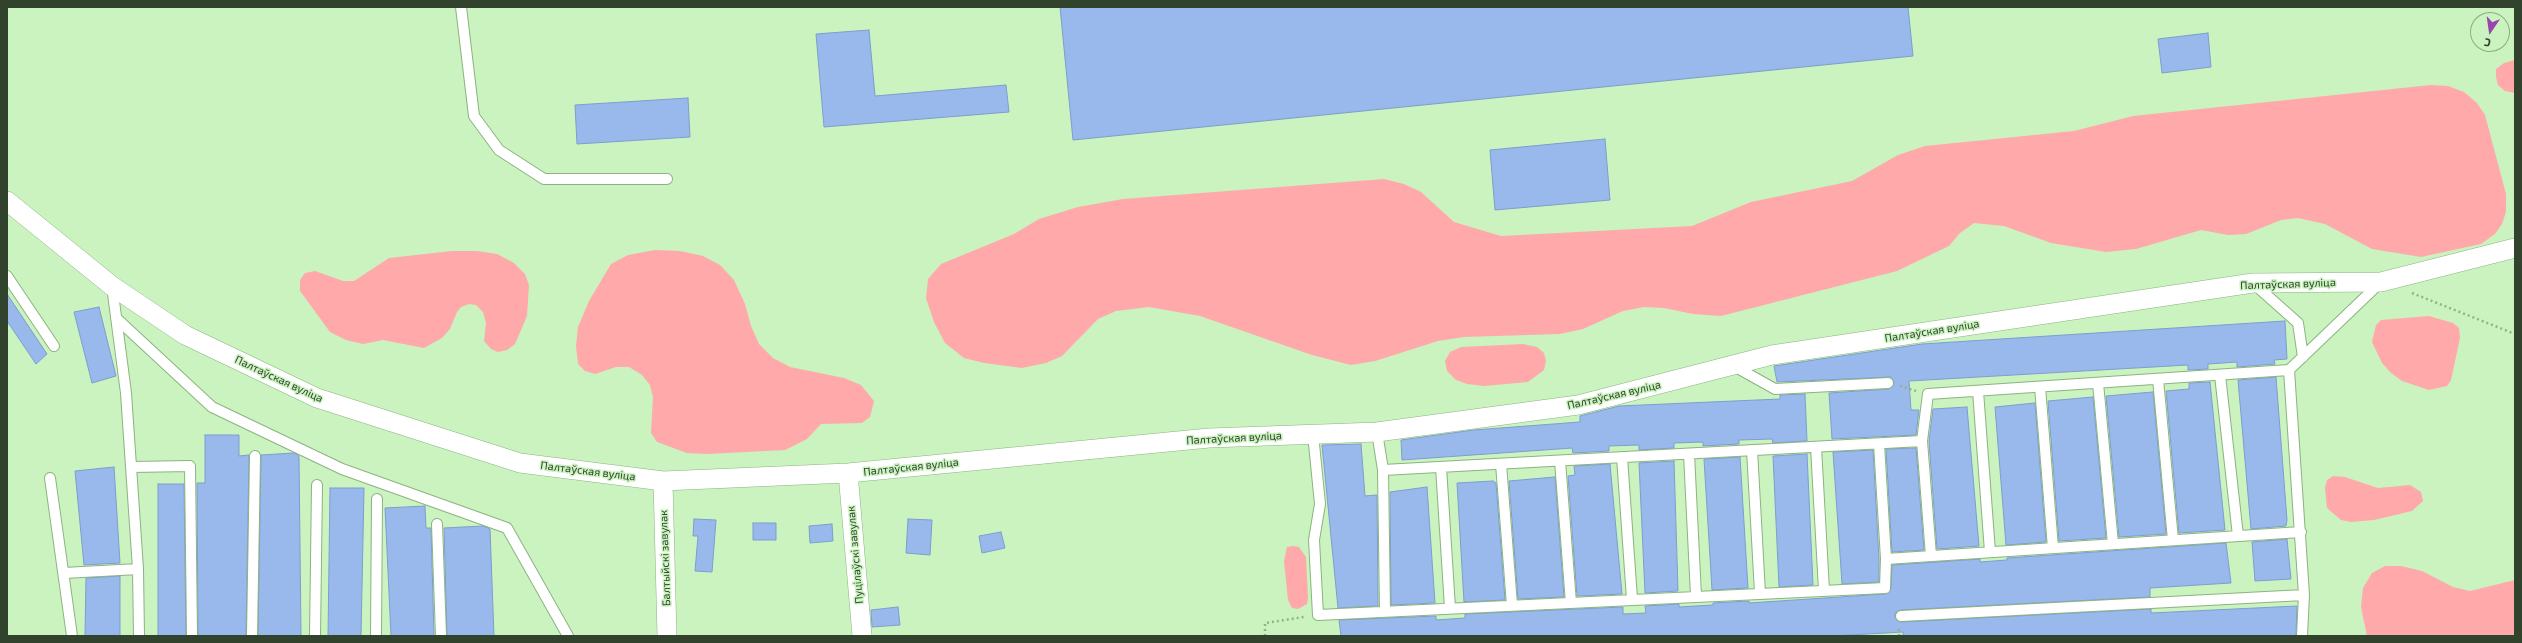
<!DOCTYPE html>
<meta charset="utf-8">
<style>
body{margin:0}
#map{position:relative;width:2522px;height:643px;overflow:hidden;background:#caf3bf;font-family:"Exo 2",sans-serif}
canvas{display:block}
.frame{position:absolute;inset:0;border:8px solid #31422d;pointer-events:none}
.north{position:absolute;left:2470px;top:12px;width:40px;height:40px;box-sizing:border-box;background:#caf3bf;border:1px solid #8dac85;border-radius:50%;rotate:193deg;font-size:11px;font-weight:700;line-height:16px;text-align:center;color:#31422d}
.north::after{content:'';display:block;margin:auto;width:14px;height:18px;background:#9943b0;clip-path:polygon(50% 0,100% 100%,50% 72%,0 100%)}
</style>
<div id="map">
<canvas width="2522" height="643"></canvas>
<div class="frame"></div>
<div class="north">С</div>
</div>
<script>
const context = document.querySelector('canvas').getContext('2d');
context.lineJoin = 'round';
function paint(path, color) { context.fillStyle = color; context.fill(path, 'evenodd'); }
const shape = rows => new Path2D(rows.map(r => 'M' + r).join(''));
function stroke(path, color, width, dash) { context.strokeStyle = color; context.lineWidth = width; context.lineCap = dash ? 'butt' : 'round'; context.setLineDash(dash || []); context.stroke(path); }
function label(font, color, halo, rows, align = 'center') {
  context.font = font + ' "Exo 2",sans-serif'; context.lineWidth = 3; context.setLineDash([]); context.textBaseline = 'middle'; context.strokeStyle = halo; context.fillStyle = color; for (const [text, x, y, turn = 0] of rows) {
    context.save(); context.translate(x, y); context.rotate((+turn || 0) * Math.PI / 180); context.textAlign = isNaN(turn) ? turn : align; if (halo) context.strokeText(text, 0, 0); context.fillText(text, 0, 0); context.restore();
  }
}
const green = shape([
 [2515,60,2515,93,2505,91,2498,85,2496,77,2496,69,2504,63],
 [2431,85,2448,86,2464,92,2477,103,2485,115,2506,194,2506,212,2502,224,2495,234,2481,244,2421,257,2372,249,2325,224,2298,218,2281,220,2246,234,2228,235,2201,230,2136,249,2106,252,2051,243,2004,226,1974,223,1960,233,1949,246,1897,271,1721,316,1693,314,1664,308,1644,307,1623,311,1583,329,1560,334,1464,337,1438,341,1375,361,1351,365,1312,355,1200,316,1149,307,1116,311,1098,319,1062,356,1046,363,1022,368,984,363,964,358,945,343,934,322,926,298,928,279,941,264,1014,234,1039,219,1078,207,1123,199,1384,179,1404,184,1421,192,1454,222,1501,236,1692,226,1751,202,1852,181,1898,155,1925,146,2074,131,2133,116],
 [655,250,680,251,703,256,720,265,734,280,745,304,751,326,759,344,773,358,790,367,844,378,861,385,874,401,870,417,862,423,821,424,807,439,785,450,707,454,687,453,657,442,651,433,653,397,650,385,642,375,629,367,616,367,595,374,585,371,578,364,576,346,578,327,589,301,611,264,628,255],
 [452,251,477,251,497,254,514,263,525,274,529,285,527,316,515,344,507,350,498,352,491,349,484,341,486,323,483,312,476,305,469,304,461,307,457,312,450,329,442,338,424,348,383,340,363,344,346,340,330,332,300,291,300,280,305,273,315,271,343,281,354,281,389,258],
 [2429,316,2453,323,2459,328,2460,338,2451,380,2447,386,2429,390,2402,381,2391,373,2382,363,2372,342,2376,325,2381,320],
 [1523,344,1537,347,1544,353,1546,361,1544,370,1528,382,1484,386,1467,384,1456,380,1447,371,1445,361,1450,352,1461,347],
 [2333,476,2345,477,2378,488,2410,485,2421,492,2423,501,2412,511,2374,520,2351,522,2341,520,2327,508,2325,488,2327,480],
 [1293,546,1299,547,1306,557,1308,598,1307,604,1298,609,1292,608,1288,600,1284,561,1287,547],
 [2385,566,2401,566,2422,571,2453,587,2470,591,2515,580,2515,636,2367,636,2361,607,2363,588,2372,573]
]);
const building = shape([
 [1060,7,1908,7,1913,56,1073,140,1060,7],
 [869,30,875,96,1006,85,1009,112,824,127,816,34,869,30],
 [2208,33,2211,67,2162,73,2158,39,2208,33],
 [688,98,690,137,577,144,575,105,688,98],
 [1605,139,1610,200,1495,210,1490,150,1605,139],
 [7,294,47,354,36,364,7,321,7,294],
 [99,307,116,376,92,383,74,312,99,307],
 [2285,321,2287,359,2274,360,2275,364,2237,367,2237,362,2208,364,2208,369,2188,370,2188,365,1909,381,1911,410,1919,410,1916,435,1832,439,1829,393,1889,389,1894,383,1891,377,1777,382,1774,366,1922,344,2285,321],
 [2276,377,2287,520,2286,526,2251,529,2238,380,2276,377],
 [2210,382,2225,530,2179,533,2166,391,2189,389,2189,383,2210,382],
 [2153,392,2166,534,2119,537,2106,396,2153,392],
 [1805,394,1807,441,1773,443,1772,439,1739,440,1739,444,1703,446,1703,442,1674,443,1674,448,1639,450,1639,445,1609,446,1609,451,1573,453,1572,448,1402,460,1401,440,1474,430,1580,422,1580,416,1619,406,1780,399,1780,395,1805,394],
 [2093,397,2106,538,2059,541,2048,401,2093,397],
 [2035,403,2046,542,2006,545,1995,407,2035,403],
 [1967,407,1979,546,1937,549,1929,441,1933,409,1967,407],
 [205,435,239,435,239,456,249,455,246,636,198,636,197,483,205,483,205,435],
 [1361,444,1365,496,1377,495,1378,606,1338,608,1322,445,1361,444],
 [1916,448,1924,550,1892,552,1886,449,1916,448],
 [1873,450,1879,559,1879,582,1842,584,1833,452,1873,450],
 [294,453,299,456,301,636,258,636,261,455,294,453],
 [1807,454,1813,585,1779,587,1773,456,1807,454],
 [1740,457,1748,588,1712,590,1704,459,1740,457],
 [1674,461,1678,591,1645,593,1639,463,1674,461],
 [1610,464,1622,594,1577,596,1568,476,1575,475,1574,466,1610,464],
 [114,467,120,563,84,565,75,471,114,467],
 [1555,477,1564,597,1518,599,1509,481,1555,477],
 [1493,481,1496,483,1505,600,1464,602,1457,483,1493,481],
 [158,484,184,484,186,636,158,636,158,484],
 [1427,487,1435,603,1391,605,1390,492,1427,487],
 [330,488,364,488,361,636,328,636,330,488],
 [425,506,426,528,431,528,434,636,391,636,385,508,425,506],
 [694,519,716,520,712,572,695,571,698,536,693,536,694,519],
 [908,519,932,520,930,555,906,553,908,519],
 [753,523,776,523,776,540,753,540,753,523],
 [832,524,833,541,810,543,809,526,832,524],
 [483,526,490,529,494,636,447,636,444,528,483,526],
 [1001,532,1005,548,982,553,979,536,1001,532],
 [2287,539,2291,579,2255,581,2252,542,2287,539],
 [2226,543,2231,583,2150,588,2150,597,1901,610,1895,613,1895,617,1901,622,2151,609,2151,613,2297,606,2296,636,1903,636,1903,632,1832,636,1341,636,1339,620,1436,616,1436,620,1465,618,1465,614,1623,607,1623,614,1646,613,1645,606,1679,604,1679,607,1713,605,1713,603,1749,601,1749,603,1885,594,1891,589,1892,565,1980,559,1980,562,2007,560,2007,558,2226,543],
 [120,576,120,636,85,636,86,578,120,576],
 [898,607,900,625,872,627,871,610,898,607]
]);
const path = shape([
 [2412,293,2515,334],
 [1900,386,1916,391],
 [1265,636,1265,623,1304,617],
 [1899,636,1899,629]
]);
const lane = shape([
 [461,7,474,116,499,150,544,179,667,179],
 [7,276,54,346],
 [2253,283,2298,323,2303,357],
 [116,318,212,407,342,469,507,528,568,636],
 [1732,365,1775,389,1888,383],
 [2220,375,2238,536],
 [2158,379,2173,540],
 [2098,383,2113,544],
 [2040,387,2053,548],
 [1978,391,1990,552],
 [1377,432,1383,470,1922,441,1928,394,2289,370],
 [1313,434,1320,504,1314,540,1318,615,1885,588,1886,559,2301,532],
 [1922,441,1931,556],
 [1879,444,1886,559],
 [1816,447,1824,590],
 [1752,450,1760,593],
 [1689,454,1696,596],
 [1622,457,1632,599],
 [1560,461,1571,603],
 [1501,464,1512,605],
 [131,467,190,466,192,636],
 [1441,467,1450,608],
 [1383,470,1385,611],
 [50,478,72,636],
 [437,524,441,636],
 [138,569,139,636],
 [64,573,138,569,126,393,112,286],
 [1901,616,2304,595],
 [252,636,255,456],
 [315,636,317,485],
 [376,636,377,499],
 [2302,636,2304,595,2289,370,2381,282]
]);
const street = shape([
 [7,201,112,286,185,335,317,398,520,463,663,481,848,473,1209,438,1377,432,1578,405,1772,355,2253,283,2381,282,2515,248],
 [848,473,862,636],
 [663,481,667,636]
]);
const streetNames = [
 ["Палтаўская вуліца",2288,284,-2],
 ["Палтаўская вуліца",1932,331,-9],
 ["Палтаўская вуліца",279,379,25],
 ["Палтаўская вуліца",1614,395,-13],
 ["Палтаўская вуліца",1234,438,-3],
 ["Палтаўская вуліца",911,467,-6],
 ["Палтаўская вуліца",588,471,7],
 ["Пуцілаўскі завулак",855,555,-95],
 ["Балтыйскі завулак",665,558,-92]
];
paint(green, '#ffa9aa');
paint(building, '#99b9ec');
stroke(building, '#7d9dce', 1);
stroke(lane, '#8cb381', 12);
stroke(street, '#8cb381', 20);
stroke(path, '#92b28a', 2.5, [2, 3]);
stroke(lane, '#fff', 10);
stroke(street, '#fff', 19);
label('11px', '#31422d', '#caf3bf', streetNames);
</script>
